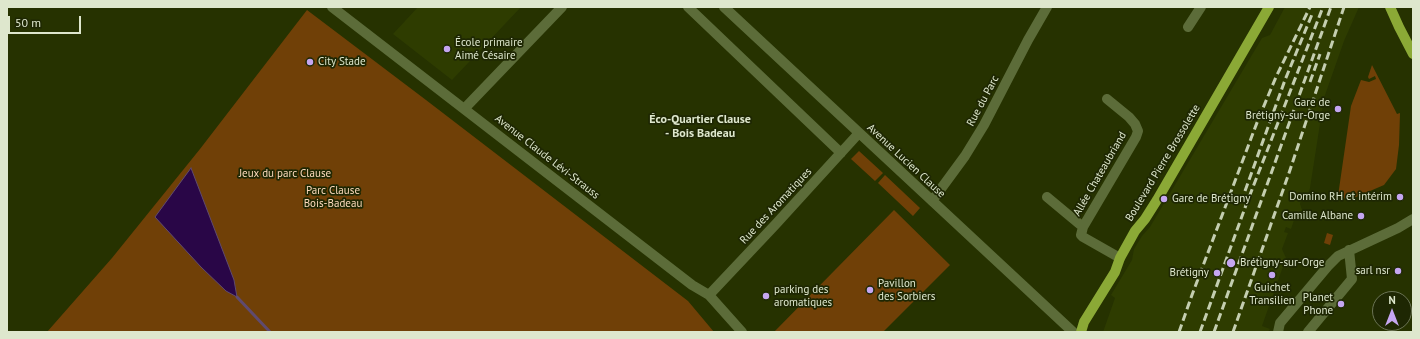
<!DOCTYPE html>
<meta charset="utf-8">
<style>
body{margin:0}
#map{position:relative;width:1420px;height:339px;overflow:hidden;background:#263200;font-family:"PT Sans",sans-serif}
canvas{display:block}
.frame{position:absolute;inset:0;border:8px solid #dee7cd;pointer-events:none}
.north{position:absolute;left:1372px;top:291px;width:40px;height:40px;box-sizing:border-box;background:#1e2703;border:1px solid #6b7454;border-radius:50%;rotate:0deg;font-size:11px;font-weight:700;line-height:16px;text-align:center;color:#dee7cd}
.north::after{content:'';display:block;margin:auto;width:14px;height:18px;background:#c5a6f1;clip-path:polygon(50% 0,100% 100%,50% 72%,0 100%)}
.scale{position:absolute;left:8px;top:16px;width:73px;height:18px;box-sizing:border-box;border:2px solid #dee7cd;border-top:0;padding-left:5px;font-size:12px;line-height:14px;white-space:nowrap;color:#dee7cd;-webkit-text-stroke:3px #1e2703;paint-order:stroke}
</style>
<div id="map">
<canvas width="1420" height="339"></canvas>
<div class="frame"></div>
<div class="north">N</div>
<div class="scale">50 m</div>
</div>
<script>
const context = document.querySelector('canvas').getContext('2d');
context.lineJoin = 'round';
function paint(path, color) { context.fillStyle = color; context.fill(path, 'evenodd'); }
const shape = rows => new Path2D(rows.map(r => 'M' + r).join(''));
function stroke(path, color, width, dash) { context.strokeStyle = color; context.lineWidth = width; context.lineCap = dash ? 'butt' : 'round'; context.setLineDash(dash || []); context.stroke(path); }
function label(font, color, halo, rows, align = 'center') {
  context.font = font + ' "PT Sans",sans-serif'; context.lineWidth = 3.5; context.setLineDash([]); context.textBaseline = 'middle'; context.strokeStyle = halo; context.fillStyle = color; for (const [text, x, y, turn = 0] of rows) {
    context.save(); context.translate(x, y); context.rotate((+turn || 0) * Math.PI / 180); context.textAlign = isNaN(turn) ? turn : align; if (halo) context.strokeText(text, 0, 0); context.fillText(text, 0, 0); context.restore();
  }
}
const built = shape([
 [418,7,521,7,452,80,393,34],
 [1285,7,1359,7,1344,41,1324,98,1310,188,1307,198,1302,196,1300,204,1302,210,1299,219,1294,220,1291,229,1286,227,1284,232,1288,233,1282,249,1286,258,1262,326,1270,329,1268,332,1103,332,1115,298,1111,295,1132,260,1134,249,1142,236,1150,227,1262,38,1270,35]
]);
const green = shape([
 [307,10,426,100,688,301,714,332,47,332,112,258,200,149],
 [1372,65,1397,114,1400,113,1399,145,1396,169,1384,185,1349,200,1338,196,1351,106,1361,80,1369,82,1376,79,1375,76,1369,79,1368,77],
 [859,151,883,173,875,181,851,159],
 [885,175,920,208,913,216,878,183],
 [894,210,950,265,883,332,774,332],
 [1327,233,1333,235,1330,245,1324,243]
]);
const water = shape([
 [191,168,234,280,237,297,226,291,201,267,155,217,191,168]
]);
const stream = shape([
 [237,297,270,332]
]);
const minor = shape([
 [332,7,692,285,709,295,742,332],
 [688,7,841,153],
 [724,7,1073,332],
 [1188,27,1201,7],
 [1107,99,1129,117,1135,124,1138,131,1136,137,1083,227,1081,235,1083,237,1120,258],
 [465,108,562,7],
 [1047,197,1083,227],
 [932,201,965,156,984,125,1028,40,1047,7],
 [709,295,775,225,859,133],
 [1278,332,1280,323,1328,266,1338,256,1398,228,1413,219],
 [1308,332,1352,279,1349,250]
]);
const major = shape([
 [1390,7,1399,27,1413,54],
 [1081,332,1084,322,1115,272,1120,258,1135,231,1145,219,1157,200,1269,7]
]);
const rail = shape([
 [1310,82,1320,54],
 [1245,191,1285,80,1313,12],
 [1179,332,1192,295,1258,120,1276,77,1310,7],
 [1200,332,1246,205,1323,7],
 [1214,332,1331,7],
 [1233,332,1289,173,1344,7]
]);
const markers = [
 [447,49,4,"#c5a6f1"],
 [310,62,4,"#c5a6f1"],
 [1338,109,4,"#c5a6f1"],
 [1400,197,4,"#c5a6f1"],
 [1164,199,4,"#c5a6f1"],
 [1361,216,4,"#c5a6f1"],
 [1231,263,5,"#c5a6f1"],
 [1398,271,4,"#c5a6f1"],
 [1217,273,4,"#c5a6f1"],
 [1272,275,4,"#c5a6f1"],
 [870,290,4,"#c5a6f1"],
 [766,296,4,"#c5a6f1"],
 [1341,304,4,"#c5a6f1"]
];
const poiNames = [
 ["École primaire",455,43],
 ["Aimé Césaire",455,56],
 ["City Stade",318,62],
 ["Gare de",1330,103,"right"],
 ["Brétigny-sur-Orge",1330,116,"right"],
 ["Domino RH et intérim",1392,197,"right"],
 ["Gare de Brétigny",1172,199],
 ["Camille Albane",1353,216,"right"],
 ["Brétigny-sur-Orge",1240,263],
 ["sarl nsr",1390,271,"right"],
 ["Brétigny",1209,273,"right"],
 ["Pavillon",878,284],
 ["des Sorbiers",878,297],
 ["Guichet",1272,288,"center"],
 ["Transilien",1272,301,"center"],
 ["parking des",774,290],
 ["aromatiques",774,303],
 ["Planet",1333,298,"right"],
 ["Phone",1333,311,"right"]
];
const streetNames = [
 ["Rue du Parc",983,101,-62],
 ["Avenue Claude Lévi-Strauss",547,157,38],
 ["Avenue Lucien Clause",906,161,43],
 ["Boulevard Pierre Brossolette",1163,163,-59],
 ["Allée Chateaubriand",1100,174,-60],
 ["Rue des Aromatiques",776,206,-47]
];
const parkNames = [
 ["Jeux du parc Clause",285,174],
 ["Parc Clause",333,191],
 ["Bois-Badeau",333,204]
];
const neighbourhoodNames = [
 ["Éco-Quartier Clause",700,120],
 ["- Bois Badeau",700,134]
];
paint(built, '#2e3c00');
paint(green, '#704007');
paint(water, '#290647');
stroke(water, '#5f4a6f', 1);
stroke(stream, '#5f4a6f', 3);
stroke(minor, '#5c6c39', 10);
stroke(major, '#8ba936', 10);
stroke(rail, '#c4ceb0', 3, [8, 4]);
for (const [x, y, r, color] of markers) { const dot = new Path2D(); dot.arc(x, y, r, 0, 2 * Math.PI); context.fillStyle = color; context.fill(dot); stroke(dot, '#1e2703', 1.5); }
label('11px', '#dee7cd', '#1e2703', poiNames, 'left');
label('11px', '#dee7cd', '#1e2703', streetNames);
label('11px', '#fddabc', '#1e2703', parkNames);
label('bold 12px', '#dee7cd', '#1e2703', neighbourhoodNames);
</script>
